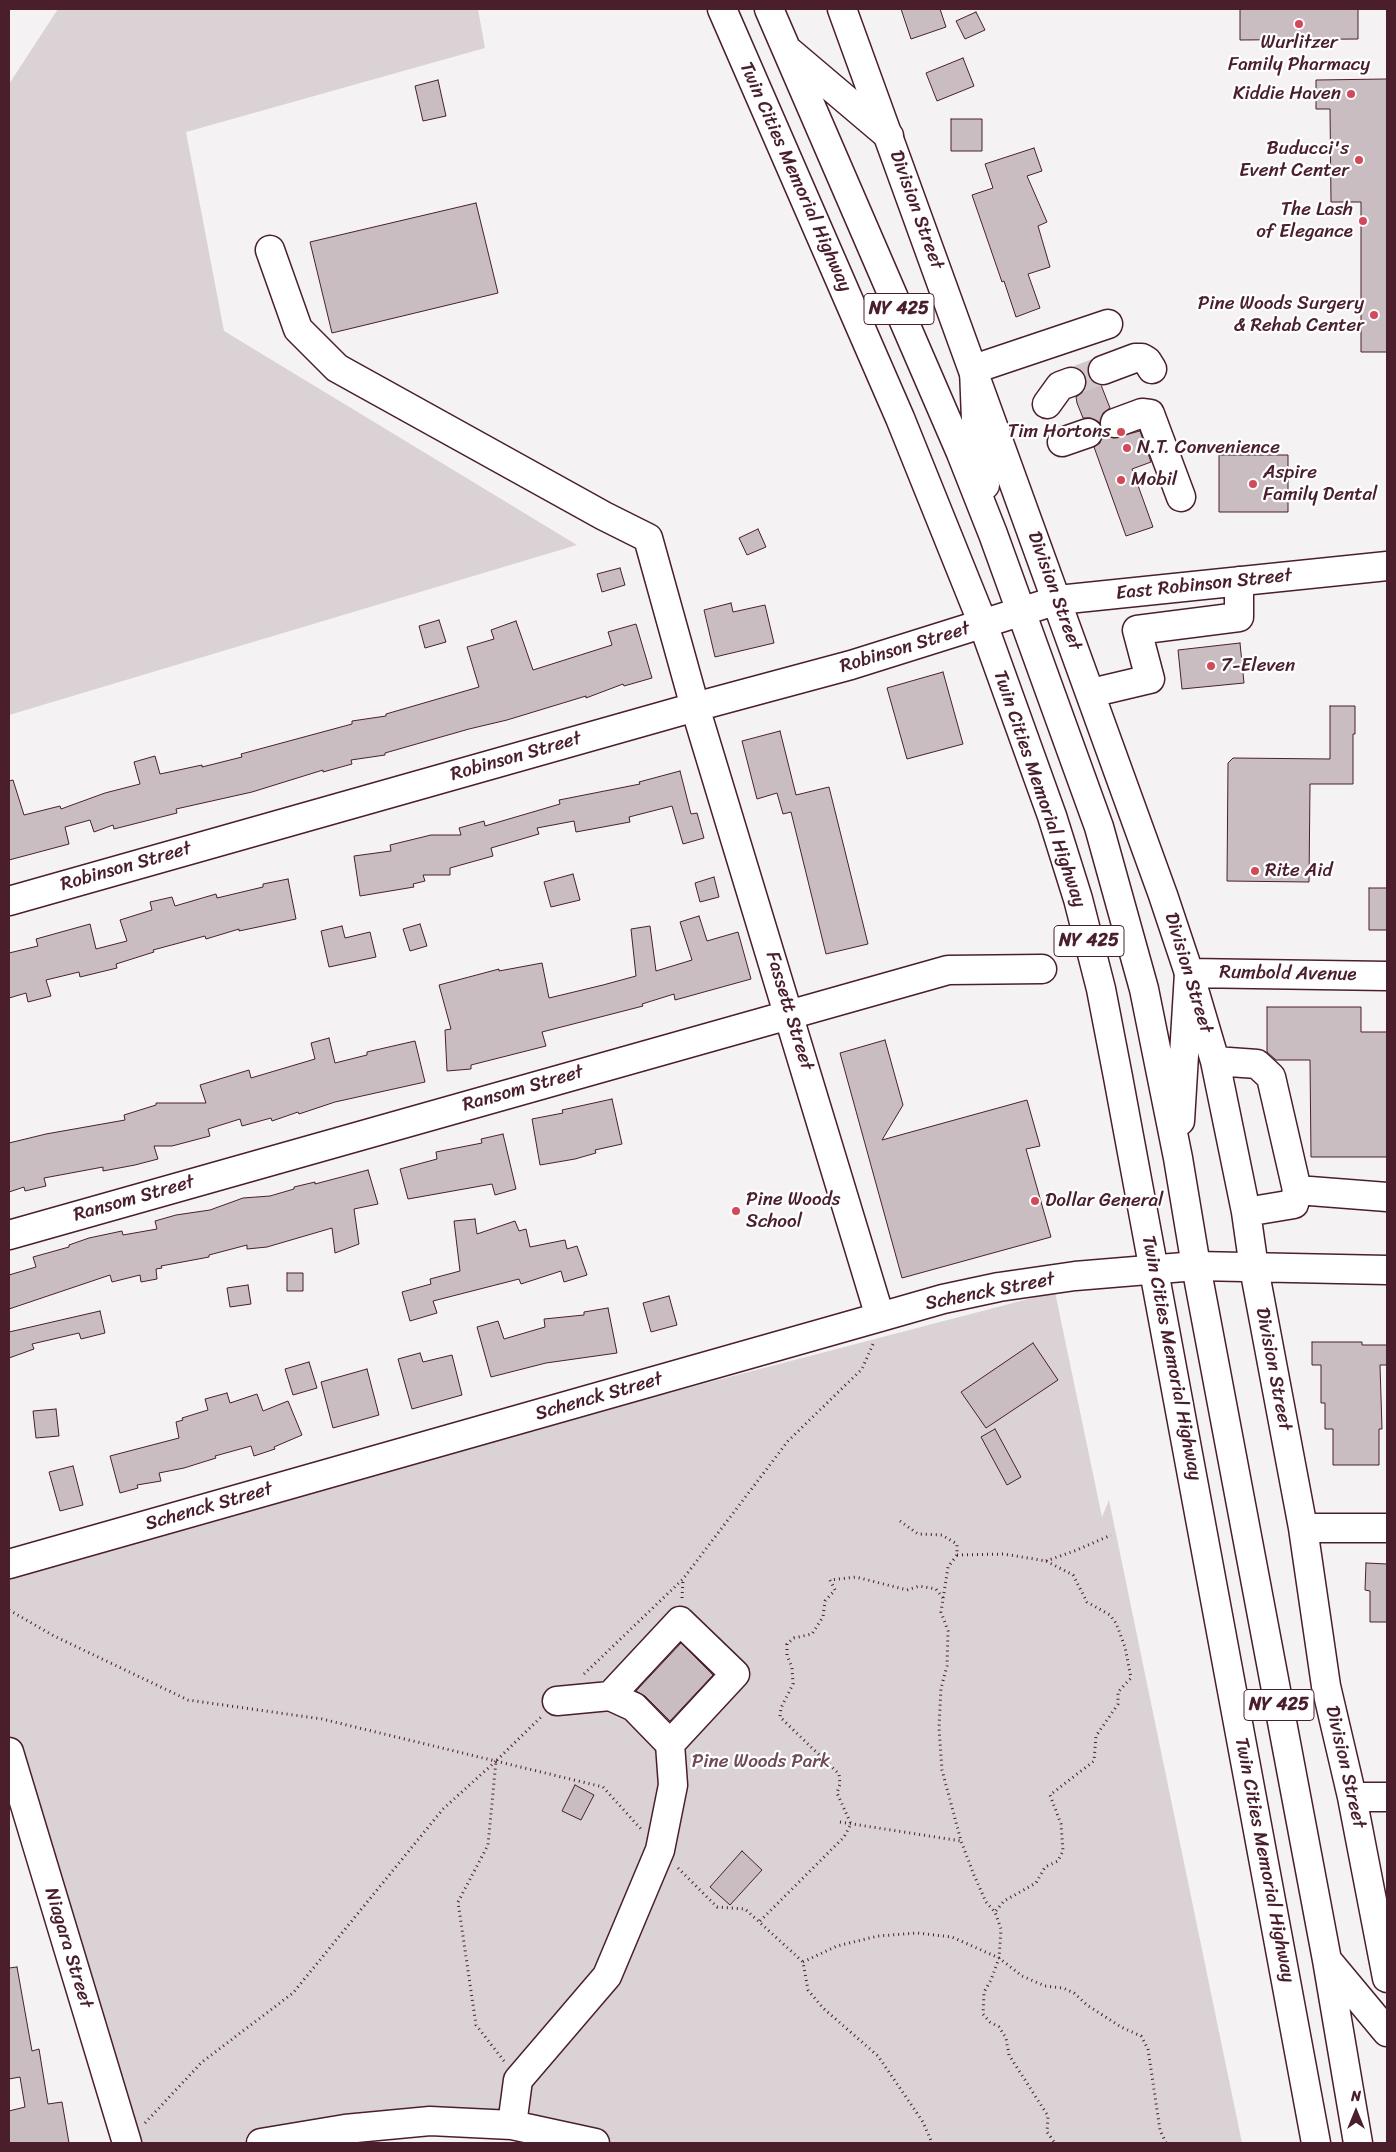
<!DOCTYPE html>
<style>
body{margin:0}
#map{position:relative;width:1396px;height:2152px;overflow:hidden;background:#f4f2f2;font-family:Sriracha,sans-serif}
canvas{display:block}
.frame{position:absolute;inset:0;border:10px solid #4a1f2b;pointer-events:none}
.north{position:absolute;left:1331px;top:2087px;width:50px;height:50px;-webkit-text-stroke:4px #fff;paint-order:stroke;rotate:0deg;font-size:14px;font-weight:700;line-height:20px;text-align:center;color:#4a1f2b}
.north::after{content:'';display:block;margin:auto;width:18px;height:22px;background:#4a1f2b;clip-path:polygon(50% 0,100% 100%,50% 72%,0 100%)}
</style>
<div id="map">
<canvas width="1396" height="2152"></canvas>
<div class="frame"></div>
<div class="north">N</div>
</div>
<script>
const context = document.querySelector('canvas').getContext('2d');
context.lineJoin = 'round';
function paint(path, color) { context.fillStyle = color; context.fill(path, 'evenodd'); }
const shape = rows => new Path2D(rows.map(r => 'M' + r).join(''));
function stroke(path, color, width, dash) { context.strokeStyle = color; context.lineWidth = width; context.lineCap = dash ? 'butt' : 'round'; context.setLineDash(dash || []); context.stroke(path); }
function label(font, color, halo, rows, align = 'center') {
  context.font = font + ' Sriracha,sans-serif'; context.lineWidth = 4.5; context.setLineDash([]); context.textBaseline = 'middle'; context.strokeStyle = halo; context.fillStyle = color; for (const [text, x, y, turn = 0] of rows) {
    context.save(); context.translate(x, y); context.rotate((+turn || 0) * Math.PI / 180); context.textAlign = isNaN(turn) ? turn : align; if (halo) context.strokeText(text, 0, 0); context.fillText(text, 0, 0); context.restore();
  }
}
const green = shape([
 [58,9,478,9,485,48,186,132,224,331,577,545,9,715,9,84],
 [1055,1292,1102,1517,1109,1500,1242,2143,595,2143,512,2125,261,2143,127,2143,9,1752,9,1565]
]);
const building = shape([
 [901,9,940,9,946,27,911,39,901,9],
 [1240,9,1358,9,1358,39,1240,40,1240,9],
 [976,12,985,30,965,39,956,21,976,12],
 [963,58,974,86,937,101,926,73,963,58],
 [1387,79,1387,352,1361,352,1361,202,1331,202,1330,109,1316,109,1316,80,1387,79],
 [438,80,446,116,423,121,415,86,438,80],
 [951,119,982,119,982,151,951,151,951,119],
 [1034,148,1042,171,1027,176,1047,222,1038,226,1050,267,1028,274,1040,308,1016,317,1004,281,1002,282,972,195,993,188,985,164,1034,148],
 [476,203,498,293,332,333,310,242,476,203],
 [1088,366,1089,376,1093,382,1101,385,1110,408,1103,413,1100,423,1091,418,1083,418,1077,403,1076,397,1083,392,1086,384,1085,376,1079,369,1088,366],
 [1140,431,1151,462,1132,469,1153,527,1126,536,1094,447,1100,443,1103,432,1113,438,1140,431],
 [1219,455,1288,455,1288,512,1219,512,1219,455],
 [758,529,766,547,747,555,739,538,758,529],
 [620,568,625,585,602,592,597,574,620,568],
 [731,603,733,612,765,605,774,643,715,657,704,610,731,603],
 [439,620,446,642,425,648,419,626,439,620],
 [516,621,533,670,612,645,608,632,636,624,652,678,624,686,623,684,586,698,586,696,507,720,469,729,385,753,385,755,351,760,352,764,323,772,323,770,252,792,176,809,177,813,114,829,113,825,94,832,90,820,65,827,69,844,9,860,9,781,13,780,24,815,60,806,61,809,105,793,140,784,134,762,155,756,160,774,202,765,202,767,242,757,241,754,352,724,352,721,386,716,386,714,479,687,467,647,494,639,491,630,516,621],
 [1240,643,1244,683,1182,689,1178,650,1240,643],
 [943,672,963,744,907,759,887,688,943,672],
 [1330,706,1355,706,1355,734,1353,734,1353,784,1310,784,1309,882,1227,881,1228,763,1233,758,1330,759,1330,706],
 [780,731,796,795,829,787,868,944,826,954,791,812,783,814,777,793,757,799,742,741,780,731],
 [680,771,691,814,697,813,704,838,683,844,672,806,629,817,630,822,576,832,574,821,537,828,539,834,491,848,493,856,450,868,450,875,423,875,425,881,413,884,414,887,360,896,354,856,391,851,390,845,431,835,461,835,459,828,484,821,485,826,560,804,559,800,640,784,639,782,680,771],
 [573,874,580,900,551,907,544,882,573,874],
 [714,877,719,897,700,902,695,883,714,877],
 [288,879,296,919,239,931,239,929,206,939,205,936,153,950,154,952,116,964,117,968,80,977,79,972,46,980,51,996,28,1002,26,993,9,998,9,953,38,946,36,939,90,924,96,949,127,941,120,920,152,910,150,902,172,897,175,906,216,894,217,898,263,887,263,884,288,879],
 [1369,888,1387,888,1387,930,1369,930,1369,888],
 [699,916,707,941,738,932,751,979,675,1000,674,994,642,1004,643,1006,542,1032,546,1046,471,1065,471,1069,447,1071,445,1030,451,1029,439,985,499,969,499,971,542,963,549,998,603,985,636,976,631,929,650,926,656,971,692,960,680,922,699,916],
 [420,924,427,946,410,951,403,929,420,924],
 [342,926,345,938,370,932,376,957,329,967,321,931,342,926],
 [1267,1007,1361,1007,1361,1032,1387,1032,1387,1157,1311,1157,1310,1060,1276,1060,1267,1052,1267,1007],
 [329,1038,335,1063,367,1055,367,1052,415,1041,425,1082,335,1102,299,1114,298,1112,272,1121,271,1118,242,1126,240,1119,208,1129,210,1136,172,1146,154,1146,158,1159,135,1165,103,1171,103,1167,44,1178,46,1186,25,1191,24,1187,9,1192,9,1143,46,1134,125,1120,124,1115,156,1105,156,1103,206,1103,200,1085,249,1070,251,1078,315,1059,311,1043,329,1038],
 [885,1040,903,1105,882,1140,1027,1100,1040,1146,1026,1149,1051,1237,902,1278,840,1053,885,1040],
 [612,1099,622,1144,595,1150,596,1153,575,1159,540,1165,532,1119,563,1113,562,1110,612,1099],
 [503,1134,516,1189,495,1195,492,1184,408,1199,400,1169,437,1159,436,1152,482,1143,481,1139,503,1134],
 [368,1170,378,1204,354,1209,359,1244,335,1253,332,1228,267,1247,247,1249,247,1245,209,1255,209,1257,161,1266,162,1268,156,1269,157,1279,141,1282,140,1275,112,1282,110,1275,9,1309,9,1275,36,1267,33,1257,69,1247,69,1245,89,1238,122,1231,123,1235,157,1229,155,1221,176,1215,210,1210,243,1198,270,1196,294,1189,294,1187,315,1182,315,1184,368,1170],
 [475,1219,477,1234,515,1221,519,1231,526,1229,530,1247,565,1240,567,1249,577,1246,587,1275,564,1282,561,1271,521,1284,519,1279,433,1301,437,1313,410,1321,402,1292,431,1284,430,1279,460,1271,454,1221,475,1219],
 [287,1273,303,1273,303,1291,287,1291,287,1273],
 [248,1285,251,1304,230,1307,227,1288,248,1285],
 [669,1296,677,1325,651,1332,643,1303,669,1296],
 [608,1308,617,1353,546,1363,491,1377,477,1327,498,1321,504,1339,545,1327,544,1319,584,1315,584,1312,608,1308],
 [100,1311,105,1333,81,1339,79,1333,32,1344,34,1349,9,1358,9,1332,100,1311],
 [1312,1342,1362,1342,1362,1345,1387,1345,1387,1365,1380,1365,1382,1429,1379,1429,1379,1465,1333,1465,1333,1429,1325,1429,1325,1403,1321,1403,1321,1365,1312,1365,1312,1342],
 [1033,1343,1058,1380,986,1428,961,1392,1033,1343],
 [420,1353,423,1362,452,1355,462,1395,412,1409,398,1359,420,1353],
 [309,1362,317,1388,293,1395,285,1369,309,1362],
 [367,1369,379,1415,333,1428,321,1382,367,1369],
 [227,1393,230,1403,257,1394,263,1411,288,1401,302,1435,274,1447,275,1449,254,1456,251,1446,215,1456,216,1458,184,1468,159,1473,161,1481,137,1485,138,1488,120,1493,110,1456,179,1438,176,1422,183,1420,182,1418,208,1410,205,1399,227,1393],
 [56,1409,59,1436,36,1438,33,1411,56,1409],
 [995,1429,1021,1477,1007,1485,981,1437,995,1429],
 [73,1466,83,1505,60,1511,49,1472,73,1466],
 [1366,1563,1387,1564,1387,1622,1370,1622,1370,1591,1365,1590,1366,1563],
 [681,1643,713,1675,670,1721,645,1696,636,1691,681,1643],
 [575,1785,594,1795,581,1820,562,1811,575,1785],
 [742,1851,762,1870,730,1905,710,1887,742,1851],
 [17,1967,32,2051,39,2049,48,2104,62,2102,69,2143,9,2143,9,2111,25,2107,20,2077,9,2079,9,1968,17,1967]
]);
const minorTunnel = shape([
 [1071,382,1103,370]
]);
const path = shape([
 [900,1521,918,1534,942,1535,957,1544,957,1555,948,1567,941,1612,948,1631,947,1666,941,1688,939,1728,942,1770,961,1841,974,1875,986,1902,995,1912,1001,1929,999,1958,991,1980,984,1992,983,2014,990,2022,999,2027,1006,2038,1009,2055,1048,2116,1047,2132,1055,2143],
 [957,1555,1004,1554,1046,1561,1073,1575,1087,1602,1110,1615,1116,1623,1125,1647,1131,1678,1118,1692,1118,1704,1096,1736,1094,1761,1050,1795,1061,1824,1063,1851,1058,1861,1045,1867,1036,1883,1004,1901,995,1912],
 [1046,1561,1077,1550,1111,1535],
 [682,1598,683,1579],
 [9,1610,54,1636,188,1700,322,1719,603,1787,641,1829],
 [584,1674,683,1579,788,1441,862,1369,873,1344],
 [840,1822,961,1841],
 [678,1868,717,1907,745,1909,803,1962,808,1990,823,2008,878,2056,923,2122,932,2143],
 [760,1921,844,1837,851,1824,837,1793,840,1784,839,1774,780,1717,781,1708,793,1684,792,1668,787,1655,787,1644,794,1638,812,1634,823,1617,825,1601,835,1590,830,1580,856,1577,907,1590,919,1586,936,1589,943,1598],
 [803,1962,837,1946,878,1936,917,1933,952,1937,999,1958,1022,1976,1045,1986,1063,1988,1074,1993,1087,2005,1121,2027,1141,2036,1148,2049,1160,2130,1166,2143],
 [504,2061,476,2025,458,1902,488,1845,496,1761,541,1717],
 [145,2123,202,2062,293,1993,443,1809,496,1761]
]);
const minor = shape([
 [842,9,1163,895,1189,973,1215,1061,1246,1212,1254,1268,1303,1528,1326,1686,1352,1797,1387,1978],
 [270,250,298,329,337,368,604,516,648,538,695,707,880,1317],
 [974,369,1108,324],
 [1103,370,1135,358,1142,358,1147,361,1152,369],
 [1047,404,1060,386,1071,382],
 [1115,423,1142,413,1150,414,1181,497],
 [1062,442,1088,433],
 [1091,693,1150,679,1137,630,1239,617,1239,581],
 [9,901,695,707,851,665,1058,600,1387,566],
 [1189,973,1387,976],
 [1215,1061,1257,1064,1271,1077,1297,1190,1294,1204,1246,1212],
 [1297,1190,1387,1197],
 [9,1235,948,970,1042,969],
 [1303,1528,1387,1528],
 [9,1564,880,1317,943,1299,999,1287,1075,1276,1196,1266,1387,1270],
 [610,1696,680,1621,735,1674,670,1744],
 [9,1752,127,2143],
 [1352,1797,1387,1797],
 [512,2125,518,2080,607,1976,660,1850,673,1785,670,1744,634,1707,610,1696,557,1701],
 [261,2143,345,2129,430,2121,512,2125,595,2143]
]);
const major = shape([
 [722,9,900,418,983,624,1052,816,1078,899,1101,989,1118,1077,1316,2143],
 [769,9,961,453,993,534,1099,827,1144,989,1178,1158,1196,1266,1327,1960,1358,2143],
 [791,53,889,136],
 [974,369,976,420,985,485],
 [1180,1121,1189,973],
 [1327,1960,1387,2032]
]);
const markers = [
 [1299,24,5,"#d1495b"],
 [1351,94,5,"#d1495b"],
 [1359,160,5,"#d1495b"],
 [1363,221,5,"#d1495b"],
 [1374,315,5,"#d1495b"],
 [1121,432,5,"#d1495b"],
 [1127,448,5,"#d1495b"],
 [1121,480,5,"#d1495b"],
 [1253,484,5,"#d1495b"],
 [1211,666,5,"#d1495b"],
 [1255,871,5,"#d1495b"],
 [1035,1201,5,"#d1495b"],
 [736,1211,5,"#d1495b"]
];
const shields = [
 [899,309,70],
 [1089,941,70],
 [1279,1705,70]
];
const shieldNames = [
 ["NY 425",899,309],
 ["NY 425",1089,941],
 ["NY 425",1279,1705]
];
const poiNames = [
 ["Wurlitzer",1299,43,"center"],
 ["Family Pharmacy",1299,65,"center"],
 ["Kiddie Haven",1341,94,"right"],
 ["Buducci's",1349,149,"right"],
 ["Event Center",1349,171,"right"],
 ["The Lash",1353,210,"right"],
 ["of Elegance",1353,232,"right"],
 ["Pine Woods Surgery",1364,304,"right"],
 ["& Rehab Center",1364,326,"right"],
 ["Tim Hortons",1111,432,"right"],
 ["N.T. Convenience",1137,448],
 ["Aspire",1263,473],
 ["Family Dental",1263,495],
 ["Mobil",1131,480],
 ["7-Eleven",1221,666],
 ["Rite Aid",1265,871],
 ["Pine Woods",746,1200],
 ["School",746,1222],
 ["Dollar General",1045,1201]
];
const streetNames = [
 ["Twin Cities Memorial Highway",795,177,66],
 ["Division Street",916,210,70],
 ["East Robinson Street",1204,585,-6],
 ["Division Street",1054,591,70],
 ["Robinson Street",905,648,-17],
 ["Robinson Street",516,757,-16],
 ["Twin Cities Memorial Highway",1039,789,71],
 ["Robinson Street",126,867,-16],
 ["Division Street",1188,973,73],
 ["Rumbold Avenue",1288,974,1],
 ["Fassett Street",789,1011,73],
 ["Ransom Street",523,1089,-16],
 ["Ransom Street",134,1199,-16],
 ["Schenck Street",990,1292,-11],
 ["Twin Cities Memorial Highway",1171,1358,79],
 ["Division Street",1273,1369,79],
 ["Schenck Street",599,1397,-16],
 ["Schenck Street",209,1507,-16],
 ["Division Street",1345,1767,77],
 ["Twin Cities Memorial Highway",1264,1860,79],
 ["Niagara Street",68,1948,73]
];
const parkNames = [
 ["Pine Woods Park",761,1762]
];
paint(green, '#dbd2d5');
paint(building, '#cabdc1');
stroke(building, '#4a1f2b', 1);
stroke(minorTunnel, '#d2c8ca', 28, [28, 14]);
stroke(minor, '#4a1f2b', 31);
stroke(major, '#4a1f2b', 31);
stroke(path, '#4a1f2b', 3, [1, 4]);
stroke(minor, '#fff', 28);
stroke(major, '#fff', 28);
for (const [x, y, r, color] of markers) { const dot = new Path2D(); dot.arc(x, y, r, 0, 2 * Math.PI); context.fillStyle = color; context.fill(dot); stroke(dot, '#fff', 2); }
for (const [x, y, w] of shields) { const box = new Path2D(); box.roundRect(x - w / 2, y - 15.5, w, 31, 4); context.fillStyle = '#fff'; context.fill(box); stroke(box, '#4a1f2b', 1); }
label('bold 18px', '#4a1f2b', null, shieldNames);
label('19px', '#4a1f2b', '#fff', poiNames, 'left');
label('19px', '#4a1f2b', '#fff', streetNames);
label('19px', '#6e4c56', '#fff', parkNames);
</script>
